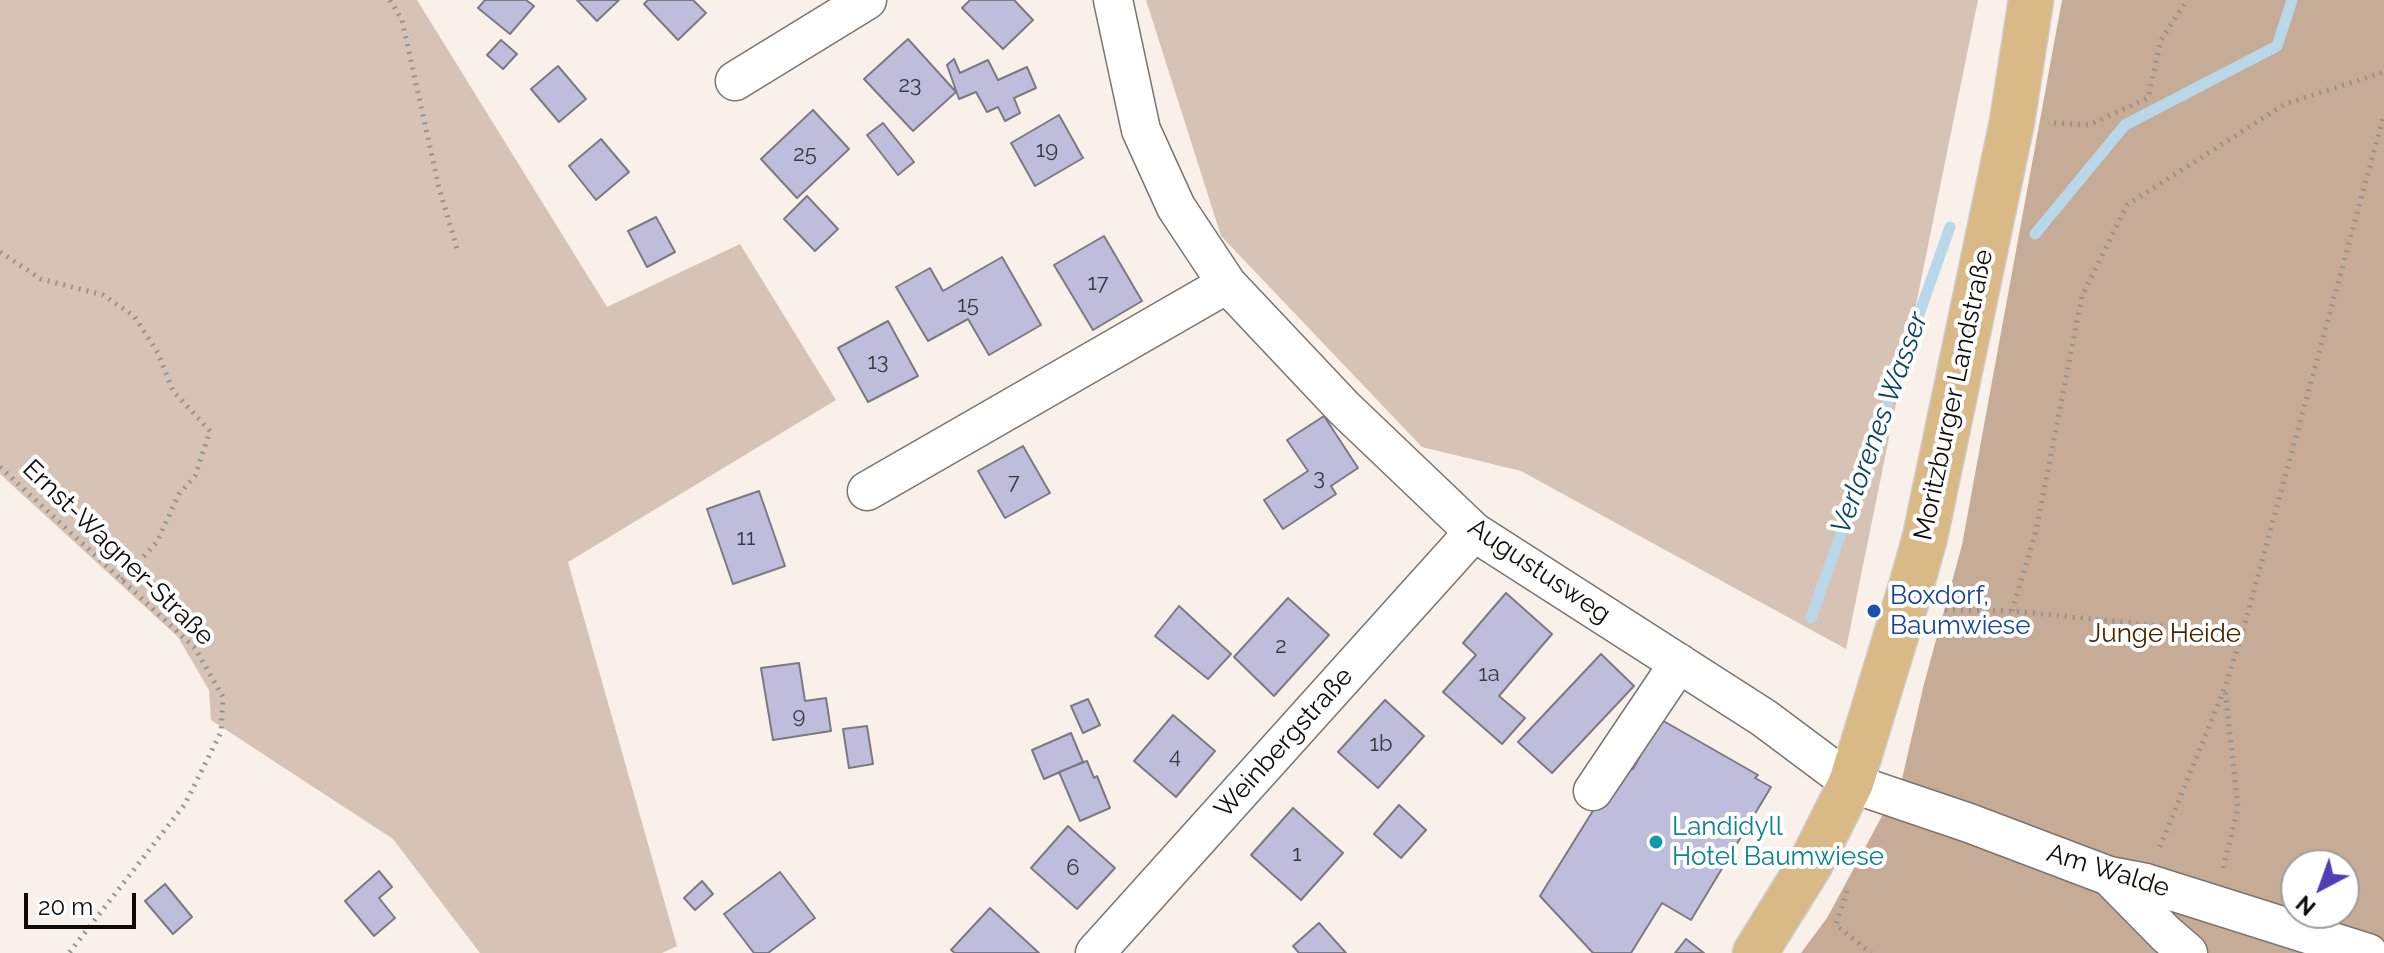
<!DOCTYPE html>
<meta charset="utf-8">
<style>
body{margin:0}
#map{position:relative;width:2384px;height:953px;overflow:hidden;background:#f9f0e9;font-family:Raleway,sans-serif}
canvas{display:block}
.north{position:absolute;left:2280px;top:849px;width:80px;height:80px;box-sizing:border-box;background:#fff;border:2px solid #9f9d9d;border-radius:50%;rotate:221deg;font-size:22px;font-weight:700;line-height:32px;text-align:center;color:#0e0b09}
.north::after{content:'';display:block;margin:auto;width:28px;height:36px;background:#4f3fb7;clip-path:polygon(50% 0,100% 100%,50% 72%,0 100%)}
.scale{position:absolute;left:24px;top:893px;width:112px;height:36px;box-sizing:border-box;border:4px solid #0e0b09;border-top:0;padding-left:10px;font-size:24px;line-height:28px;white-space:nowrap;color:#0e0b09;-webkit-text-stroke:6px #fff;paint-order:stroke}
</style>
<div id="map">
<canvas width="2384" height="953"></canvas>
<div class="north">N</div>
<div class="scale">20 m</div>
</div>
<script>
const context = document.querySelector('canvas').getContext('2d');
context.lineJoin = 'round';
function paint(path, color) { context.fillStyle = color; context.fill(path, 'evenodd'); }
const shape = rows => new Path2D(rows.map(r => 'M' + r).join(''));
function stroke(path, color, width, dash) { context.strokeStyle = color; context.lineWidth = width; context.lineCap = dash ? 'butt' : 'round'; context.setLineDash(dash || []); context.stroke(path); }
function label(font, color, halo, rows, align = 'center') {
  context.font = font + ' Raleway,sans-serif'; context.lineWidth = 8; context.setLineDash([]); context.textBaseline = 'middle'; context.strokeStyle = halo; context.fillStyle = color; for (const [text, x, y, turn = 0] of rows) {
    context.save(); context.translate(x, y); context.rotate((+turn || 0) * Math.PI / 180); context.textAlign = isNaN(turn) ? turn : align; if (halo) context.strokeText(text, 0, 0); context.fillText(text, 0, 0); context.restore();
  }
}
const green = shape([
 [0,0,417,0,607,307,740,244,836,400,568,562,677,946,662,953,480,953,393,839,211,720,209,690,178,637,0,474],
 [1146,0,1978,0,1846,649,1521,471,1422,447,1221,236]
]);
const forest = shape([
 [2062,0,2384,0,2384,953,1801,953,1827,918,1902,779,1924,684,1962,545],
 [2296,865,2344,865,2344,913,2296,913]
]);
const stream = shape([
 [2035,234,2125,125,2277,46,2292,0],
 [1811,618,1950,227]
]);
const building = shape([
 [485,0,526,0,534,6,510,34,478,8,485,0],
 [577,0,619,0,597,21,577,0],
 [648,0,693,0,706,13,678,40,644,4,648,0],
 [970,0,1014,0,1033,20,1003,49,962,8,970,0],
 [908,39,956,92,913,131,864,79,908,39],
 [501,40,517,54,503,69,487,55,501,40],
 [954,59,960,73,988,60,998,80,1027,67,1036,88,1014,98,1020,113,1005,121,998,107,987,112,976,92,959,99,947,65,954,59],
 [558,66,586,99,559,122,531,89,558,66],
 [813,110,849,149,797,198,761,159,813,110],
 [1059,115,1083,158,1035,186,1011,143,1059,115],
 [883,123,914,162,898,175,867,135,883,123],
 [601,139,629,172,596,200,569,166,601,139],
 [807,196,838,229,815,251,784,219,807,196],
 [656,217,675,252,647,267,628,231,656,217],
 [1104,236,1142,301,1093,330,1054,265,1104,236],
 [1002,257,1041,325,989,355,968,319,928,341,896,287,930,268,943,291,1002,257],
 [888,321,918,376,868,402,838,348,888,321],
 [1324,416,1358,468,1331,486,1336,494,1283,529,1264,500,1308,471,1287,440,1324,416],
 [1023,446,1050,493,1005,518,978,471,1023,446],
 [759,491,785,566,733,584,707,509,759,491],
 [1506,593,1552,634,1499,696,1525,718,1502,744,1443,692,1476,655,1463,643,1506,593],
 [1288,598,1329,635,1274,696,1234,657,1288,598],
 [1179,606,1231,654,1208,679,1155,636,1179,606],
 [1601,654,1634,686,1552,773,1518,742,1601,654],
 [799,663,805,701,826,698,831,731,773,740,761,668,799,663],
 [1088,699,1100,725,1083,733,1071,706,1088,699],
 [1385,700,1424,736,1378,788,1338,752,1385,700],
 [1173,715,1215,751,1176,797,1134,761,1173,715],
 [1660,719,1758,775,1755,778,1771,787,1691,920,1662,903,1631,953,1593,953,1540,896,1622,764,1633,769,1660,719],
 [867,726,873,764,849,768,843,729,867,726],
 [1071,733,1083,762,1044,779,1032,750,1071,733],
 [1087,761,1094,778,1097,776,1110,808,1080,821,1059,772,1087,761],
 [1399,805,1426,830,1401,858,1374,834,1399,805],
 [1293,808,1343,853,1301,900,1251,855,1293,808],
 [1068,826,1115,868,1077,909,1031,868,1068,826],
 [379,871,392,887,379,898,395,918,374,936,345,901,379,871],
 [780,872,815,918,768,953,754,953,724,914,780,872],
 [702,881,713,894,695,910,684,898,702,881],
 [165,884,192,917,173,934,145,901,165,884],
 [990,908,1039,953,955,953,951,950,990,908],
 [1319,923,1346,953,1299,953,1293,946,1319,923],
 [1686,939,1704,953,1675,953,1686,939]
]);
const path = shape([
 [390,0,402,20,439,188,458,252],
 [2054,123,2089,125,2148,98,2161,40,2187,0],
 [0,252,41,279,103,295,134,316,158,353,173,391,210,431,195,476,179,494,157,542,122,580],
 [0,467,195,648,223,697,221,732,185,804,69,953],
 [1945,610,2012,611,2242,634],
 [2012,611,2036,531,2082,296,2127,205,2285,104,2384,72],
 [2160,847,2225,687,2242,634,2384,115],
 [2223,868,2238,808,2225,689],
 [1847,891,1836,925,1871,953]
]);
const minor = shape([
 [1113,0,1141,130,1176,207,1227,284,1344,408,1474,532,1764,718,1851,783,1969,823,2109,876,2146,883,2368,953],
 [735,81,867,0],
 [867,491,1227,284],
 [1593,791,1679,663],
 [2109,876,2166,934,2188,953],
 [1095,953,1474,532]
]);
const major = shape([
 [1755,953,1811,863,1851,783,1913,580,1925,537,2012,122,2031,0]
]);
const markers = [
 [1874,611,8,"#1a4fb4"],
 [1656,842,8,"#0f9aa8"]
];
const numberNames = [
 ["23",910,85],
 ["19",1047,150],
 ["25",805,154],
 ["17",1098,283],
 ["15",968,305],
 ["13",878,362],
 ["3",1319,478],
 ["7",1014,482],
 ["11",746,538],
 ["2",1281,646],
 ["1a",1489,674],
 ["9",799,716],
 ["1b",1381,744],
 ["4",1175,756],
 ["1",1297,854],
 ["6",1073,868]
];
const streetNames = [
 ["Moritzburger Landstraße",1954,395,-78],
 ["Ernst-Wagner-Straße",118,553,44],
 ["Augustusweg",1539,571,34],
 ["Weinbergstraße",1284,743,-48],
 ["Am Walde",2108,871,17]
];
const transitNames = [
 ["Boxdorf,",1890,596],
 ["Baumwiese",1890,626]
];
const parkNames = [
 ["Junge Heide",2165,634]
];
const cultureNames = [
 ["Landidyll",1672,827],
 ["Hotel Baumwiese",1672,857]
];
const waterNames = [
 ["Verlorenes Wasser",1880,423,-70]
];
paint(green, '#d6c3b5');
paint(forest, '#c6ab97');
stroke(stream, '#b8d8ea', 11);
paint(building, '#bfbddc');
stroke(building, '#7b7a83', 2);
stroke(minor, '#7b736e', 41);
stroke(major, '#cfcece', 47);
stroke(path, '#99938e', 5, [2, 6]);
stroke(minor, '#fff', 38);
stroke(major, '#d9b986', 44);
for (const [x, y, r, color] of markers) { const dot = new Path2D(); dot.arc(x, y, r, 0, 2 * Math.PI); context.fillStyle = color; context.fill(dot); stroke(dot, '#fff', 3); }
label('22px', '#3a383e', null, numberNames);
label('26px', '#0e0b09', '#fff', streetNames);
label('26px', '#164399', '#fff', transitNames, 'left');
label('26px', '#492400', '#fff', parkNames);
label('26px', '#0d838f', '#fff', cultureNames, 'left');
label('italic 28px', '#07455f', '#fff', waterNames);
</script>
